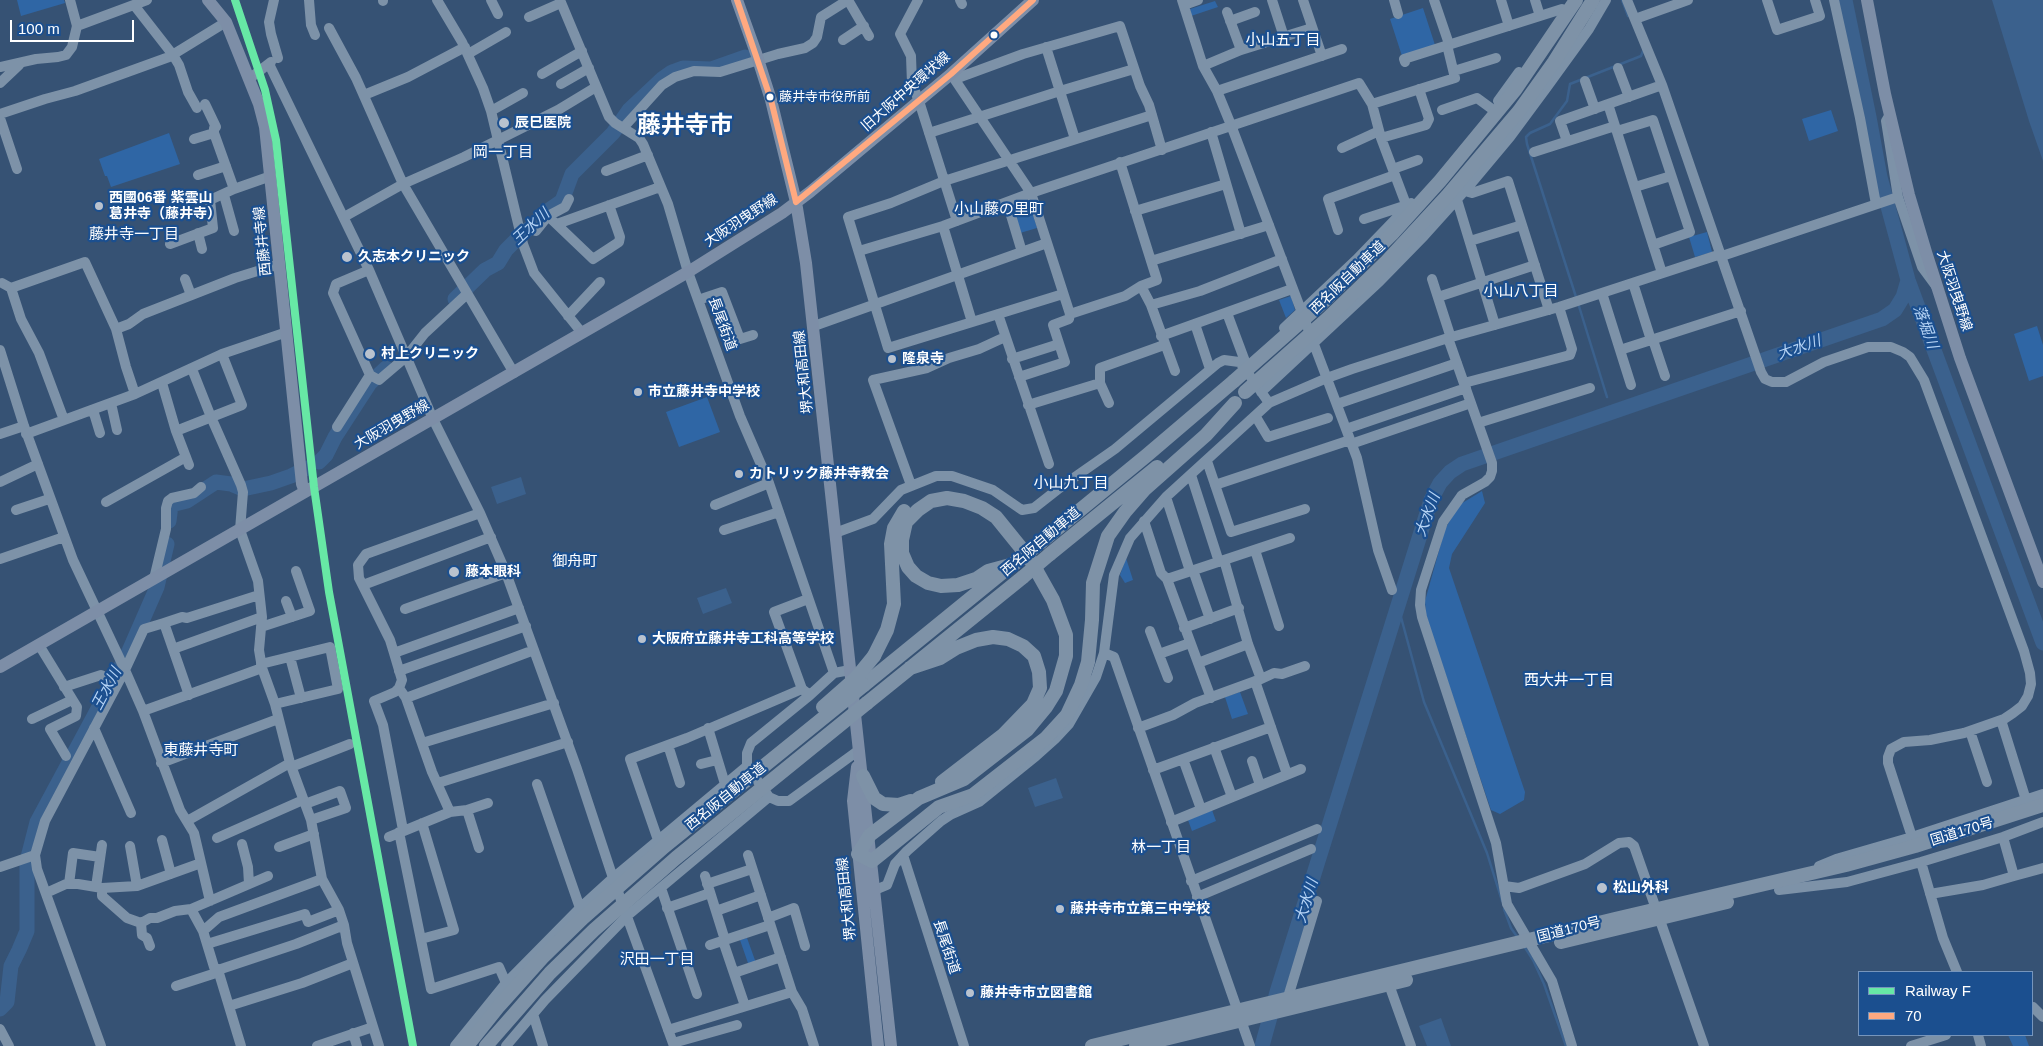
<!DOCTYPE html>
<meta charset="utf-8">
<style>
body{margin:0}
#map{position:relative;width:2043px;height:1046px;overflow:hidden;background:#365274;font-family:Helvetica,sans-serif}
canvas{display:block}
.legend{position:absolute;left:1858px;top:971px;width:175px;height:65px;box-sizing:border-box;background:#1b4f8f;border:1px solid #7695bc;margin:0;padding:6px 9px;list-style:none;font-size:15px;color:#fff}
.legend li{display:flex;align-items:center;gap:10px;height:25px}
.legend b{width:25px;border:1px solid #7695bc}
.scale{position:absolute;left:10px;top:20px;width:124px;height:22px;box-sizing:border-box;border:2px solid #fff;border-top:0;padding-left:6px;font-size:15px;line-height:18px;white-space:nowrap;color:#fff;-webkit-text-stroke:4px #1b4f8f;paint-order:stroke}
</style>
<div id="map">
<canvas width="2043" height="1046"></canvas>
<ul class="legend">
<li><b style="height:6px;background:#67e8a5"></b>Railway F</li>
<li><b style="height:6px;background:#ffa980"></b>70</li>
</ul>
<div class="scale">100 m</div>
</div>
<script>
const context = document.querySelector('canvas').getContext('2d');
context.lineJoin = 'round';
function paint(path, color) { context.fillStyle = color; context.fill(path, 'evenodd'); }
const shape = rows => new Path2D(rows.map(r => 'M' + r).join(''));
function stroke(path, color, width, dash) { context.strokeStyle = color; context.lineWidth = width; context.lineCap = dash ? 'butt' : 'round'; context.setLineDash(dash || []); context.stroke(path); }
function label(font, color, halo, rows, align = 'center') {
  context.font = font + ' Helvetica,"Noto Sans JP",sans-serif'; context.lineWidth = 4.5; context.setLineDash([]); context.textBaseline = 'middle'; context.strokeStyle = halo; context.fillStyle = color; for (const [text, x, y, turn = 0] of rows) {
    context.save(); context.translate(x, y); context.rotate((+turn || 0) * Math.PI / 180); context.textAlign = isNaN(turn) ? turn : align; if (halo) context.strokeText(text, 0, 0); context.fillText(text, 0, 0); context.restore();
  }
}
const green = shape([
 [17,0,64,0,65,3,21,16],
 [1215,1,1218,7,1191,16,1190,9],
 [1423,8,1435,45,1402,56,1390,19],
 [1831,110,1838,131,1809,141,1802,119],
 [169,133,180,164,111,187,107,176,105,176,99,159],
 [1025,199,1029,201,1037,228,1020,233,1012,208,1013,204],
 [1707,232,1712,252,1695,257,1689,237],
 [1291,296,1295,310,1286,318,1279,300],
 [2037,326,2043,345,2043,376,2029,381,2014,334],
 [707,397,720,432,679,447,666,412],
 [1482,491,1485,503,1452,554,1449,568,1525,792,1524,800,1500,814,1491,810,1434,641,1426,615,1425,601,1445,529,1459,505],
 [1126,558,1133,580,1125,583,1120,575],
 [1240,692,1248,714,1232,719,1225,697],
 [1212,810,1216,821,1192,831,1188,820],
 [747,938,756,963,749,966,740,940],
 [2008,1035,2025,1035,2029,1046,2013,1046]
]);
const water = shape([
 [1992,0,2043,0,2043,161,2029,121],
 [521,477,526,494,497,504,491,487],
 [726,588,732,603,703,614,697,598],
 [1056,778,1063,798,1035,807,1028,788],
 [1441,1018,1451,1046,1427,1046,1419,1026]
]);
const stream = shape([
 [1622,0,1628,16],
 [1576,297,1527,144,1526,137,1530,133,1550,124,1567,101,1570,84,1641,56,1643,51],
 [1578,303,1607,397],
 [1398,606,1424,702,1487,853,1502,901],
 [1504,909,1511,928,1518,938],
 [1524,946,1533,960,1544,984,1566,1046]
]);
const river = shape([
 [1845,0,1869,117,1880,177,1908,280,2043,643],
 [455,299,485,270,498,263,506,250,525,231,535,225,542,215,562,201,572,174,613,133,629,110,662,79,672,72,683,68,711,69,745,57],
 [319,462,326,455,335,437,370,383,386,368],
 [169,521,171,505,187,501,216,482,231,484,243,489,271,483,291,476,307,468],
 [0,1009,7,1002,11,966,19,950,27,931,27,861,37,822,129,651,157,587,167,544],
 [1262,1046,1277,992,1431,500,1440,483,1450,472,1462,464,1882,319,1895,310,1903,297,1908,280]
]);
const minor = shape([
 [274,0,269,22,271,34,278,58],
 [309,0,311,25,315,35],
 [383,0,383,1],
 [437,0,462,42,483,88,491,111,523,244,534,273,582,333],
 [491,0,498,14],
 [560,0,609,117,615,123,639,138,643,144,668,204,688,272,740,416,769,483,834,673],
 [918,0,900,34,911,56,912,84,919,101,957,221],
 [960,0,962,4],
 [1182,0,1203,66,1217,91,1231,125,1357,458,1378,550,1392,590],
 [1272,0,1284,37],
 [1303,0,1322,56],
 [1394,0,1398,14],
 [1434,0,1449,44],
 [1501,0,1509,26],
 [1535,0,1540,16],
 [1627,0,1662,85,1761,372,1765,379,1772,382,1786,382,1824,362,1868,347,1891,347,1903,352,1910,357,1924,380,2024,651,2030,673,2031,684,2028,696,2022,706,2013,713,2004,719,1964,733,1930,740,1904,742,1891,749,1888,757,1888,763,1912,837],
 [1767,0,1777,30,1820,16,1815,0],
 [1834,0,1860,118,1876,204],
 [134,5,173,55,179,65,188,92,197,108],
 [1184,5,1198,0],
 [1227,12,1241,50],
 [529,17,561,3],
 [1635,19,1688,0],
 [1230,21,1255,12],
 [77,26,147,0],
 [329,28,356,78,403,184,514,373],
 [843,40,864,26],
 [1046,47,1075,139],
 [468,54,506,32],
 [1405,62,1404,59,1562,9],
 [269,64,369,270,433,419,480,513,506,573,577,769,613,878,674,1046],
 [1203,66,1241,50,1312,28],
 [0,67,36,59,58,57,66,55,72,47,77,26,70,0],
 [1618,68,1629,97],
 [1454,71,1496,58],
 [542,74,582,51],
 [951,74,1031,193,1070,314,1069,319,1053,325,1065,362,1019,377],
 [249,79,271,62],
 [955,79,1023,54,1120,26,1140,86,1149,105,1162,150],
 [1585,81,1595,109],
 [0,83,19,65],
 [561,84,589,68],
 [1217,91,1342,49],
 [364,95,408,77,465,47],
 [1498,101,1519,72],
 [205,104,216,127,214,128,214,133,234,189,271,176],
 [1372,104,1455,78,1447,45],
 [1608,104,1662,273],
 [1442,110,1477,98,1492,109],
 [491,111,523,93],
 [0,114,45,99,75,91,169,57,226,22],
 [1889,116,1886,121,1898,197,1922,267,1936,286],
 [0,118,17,169],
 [623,128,662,85,675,77,694,71,720,72,778,54,805,48,813,43,817,37,821,17,848,0,869,36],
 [1617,131,1653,120,1690,232,1653,245],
 [1211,132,1241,234],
 [929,133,1060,91,1134,69],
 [1381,138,1426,125,1429,119,1419,89],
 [194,139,214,133],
 [1567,141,1560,121,1662,85],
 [1342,148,1379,131],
 [1534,152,1615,126],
 [1393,169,1418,160],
 [606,171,648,155],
 [198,175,226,166],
 [1635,187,1671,176],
 [1465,191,1472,193,1508,181,1549,310],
 [224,195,234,231],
 [1457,200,1495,325],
 [1007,202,1022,252],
 [1135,211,1226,184],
 [548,216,593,259,619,242,620,237,609,205],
 [344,217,403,184,464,157,558,110,596,87],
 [1364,219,1407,205],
 [557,224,660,187],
 [943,226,972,322],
 [1338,230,1328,199,1395,175],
 [536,231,548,216,565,207,569,199],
 [198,233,202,249],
 [1470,241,1522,225],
 [170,244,213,228,210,200,234,189],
 [859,251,943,226,1031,193,1359,83,1372,104,1381,138,1407,207],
 [1722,256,1898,197],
 [1151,261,1269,225],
 [185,279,191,295],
 [1432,279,1451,338],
 [2,283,11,288,85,262,116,329,129,324,143,314,235,278,280,264],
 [1633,283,1651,340],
 [1141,286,1151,305,1175,371],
 [11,288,21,319,39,353,64,420],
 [1602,293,1631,385],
 [1063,294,888,348,848,217,891,203,944,181,1152,115],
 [1438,297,1535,265],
 [698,300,722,292,740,339,753,335],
 [1151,305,1200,291,1282,259],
 [1227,313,1246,364],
 [998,314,1049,464],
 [1070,314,1125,296,1141,286,1157,280,1120,162],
 [568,316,600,282],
 [1195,324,1210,369],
 [814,326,1047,243],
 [1284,328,1356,260,1411,203],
 [116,329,126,367,135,394],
 [1161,336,1292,289],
 [1448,338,1492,463,1492,471,1490,477,1485,482,1462,495,1443,522,1421,590,1420,605,1422,617,1496,843,1507,904,1552,981,1572,1046],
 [1653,340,1665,376],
 [0,350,24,426,73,560,125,670,143,711,180,810,194,833,210,901],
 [1620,350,1741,311],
 [1012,359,1059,344],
 [192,369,211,417,241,485,243,492,240,530,258,581,262,617,259,650,262,668,275,704,290,763,311,820,322,879,339,910,344,925,347,943,379,1046],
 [370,375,379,380,406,357,425,333,467,294],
 [162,383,176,431,189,465],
 [1464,383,1570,355,1572,349,1559,307],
 [1261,392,1380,281,1424,236,1469,186,1510,137,1547,87,1589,29,1606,0],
 [111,403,117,430],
 [1109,403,1100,383,1100,368,1164,345],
 [1337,404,1457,363],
 [1028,405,1100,383],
 [93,410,100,433],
 [1256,417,1268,437,1328,418],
 [1478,423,1590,388],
 [337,427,370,375,333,293,336,284,369,270],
 [1346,429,1466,388],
 [176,431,242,405,222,354],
 [0,434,24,426],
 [26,434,135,394,222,354,287,332],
 [1351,444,1471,403],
 [1207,461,1231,532,1305,509],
 [1191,475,1219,562],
 [0,482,38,464],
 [911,485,873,380,927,368,949,358,979,349,1005,337],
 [1215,485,1350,440],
 [1166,497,1190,571],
 [106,502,186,457],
 [715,505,769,483],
 [16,510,49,499],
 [1144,521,1161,573,1167,579,1211,698],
 [724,530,779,512],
 [835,533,873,519,901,490,936,476,952,476,993,490,1022,510,1034,508,1062,486,1115,449,1218,363,1224,360,1239,362,1243,366,1269,403],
 [1255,550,1279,626],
 [0,559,64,537],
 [1224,560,1248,644,1261,679],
 [1193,570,1210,619],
 [154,579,166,529,166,508,168,501,172,498,194,493,201,487],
 [1167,579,1290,538],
 [363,585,491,537],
 [286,601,292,617],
 [405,609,506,573],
 [261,627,310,611,296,571],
 [1184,628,1239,608],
 [1150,631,1168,678],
 [39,645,77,707,76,716,50,729,66,756],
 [173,649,262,617],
 [394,653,390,640,359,578,358,565,366,554,480,513],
 [1104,653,1114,657,1250,1046],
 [1159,654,1190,643],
 [290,657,301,698],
 [1198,663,1248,644],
 [261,664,330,647,338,689,275,704],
 [850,670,834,673,810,695,751,743,747,753,747,766,769,797,778,801,789,801,859,750],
 [399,671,526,626],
 [1255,681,1287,774],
 [64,687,101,675,105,677,114,691],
 [807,693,802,689,774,612,808,599],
 [189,695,164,623,182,617,187,618,259,595],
 [406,698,534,650],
 [143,711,262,668],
 [32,719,72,700],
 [2001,720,2026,800],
 [94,728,131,813],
 [708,728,725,784],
 [1138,728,1173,715,1195,703,1261,679,1274,673,1282,674,1305,666],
 [1970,731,1987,782],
 [422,743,554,703],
 [668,745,680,783],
 [1214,747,1232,797],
 [1183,759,1201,809],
 [1252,761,1260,785],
 [161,763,278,719],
 [701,764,717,760],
 [291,767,350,744],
 [1153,770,1271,727],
 [438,783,568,742],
 [537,784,580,908],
 [305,804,340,791,346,808,311,820],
 [467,810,479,848],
 [450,812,467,810,488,803],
 [187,821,290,763],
 [1171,822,1301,769],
 [403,830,383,725,374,701,395,692,399,688,402,680,394,653,519,608],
 [399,832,431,989,499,967,506,983],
 [389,837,450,812,432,772,406,698,399,688],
 [2003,837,2014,876,2043,868],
 [217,838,303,800],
 [162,840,171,874],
 [658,840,630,759,687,738,802,689],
 [242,844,248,867,249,884],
 [130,846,137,886],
 [279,847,314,834],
 [903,855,964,1046],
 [1921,862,1943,938,1957,972],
 [1819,866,1836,859,1912,837,2043,794],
 [0,867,35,855],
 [705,876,725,940,770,925],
 [1191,881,1317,829],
 [69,884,73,853,100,857],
 [707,884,752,869],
 [1504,886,1519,888,1585,864,1619,843,1629,842,1634,846,1704,1046],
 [96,887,102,845],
 [102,888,102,896,127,918,141,923,150,918,157,918,175,911,191,909,268,876],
 [661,888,697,994],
 [875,890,887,885,895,864,907,851,941,821,950,815,979,802,1036,756,1055,739,1069,724,1096,677,1104,653,1114,575,1130,538,1166,497,1269,403,1327,378,1352,369,1448,338,1559,307,1721,254],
 [1779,890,1847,882,1921,862,2003,837,2043,822],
 [46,893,66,884,78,884,102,888,137,886,201,863],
 [1930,894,1983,885,2014,876],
 [1197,897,1311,849],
 [667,908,710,893],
 [191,909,203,931,214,967,218,970],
 [716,911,761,895],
 [768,918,794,908,805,946],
 [141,923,142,935,147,938,150,946],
 [203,931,219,917,322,879],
 [421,939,454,930,422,823],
 [723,941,745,1006],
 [207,944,305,914,308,922,339,910],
 [710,945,725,940],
 [734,973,781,957],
 [1387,979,1411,1046],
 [176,986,219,972],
 [792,992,802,1009,814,1046],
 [1288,997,1317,901],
 [229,1006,302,983,353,963],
 [2033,1007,2043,1017],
 [533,1014,543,1046],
 [0,1029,9,1046],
 [668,1030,792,992,748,855],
 [353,1033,357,1046],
 [1978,1035,1981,1046],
 [673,1043,737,1025],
 [101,1046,37,869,35,855,45,821,125,670,144,629,164,623],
 [241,1046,218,970,296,944,344,925],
 [317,1046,373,1027],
 [455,1046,506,983,580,908,613,878,747,766],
 [506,1046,545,1000,627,916,769,797],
 [1911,1046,1946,1035]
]);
const major = shape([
 [208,0,226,22,259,104,265,127,302,484,305,492],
 [737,0,756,53,771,100,796,202,806,263,891,1046],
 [1867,0,1885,94,1909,195,1926,252,1960,358,2043,582],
 [0,667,688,272,782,213,810,192,951,74,1033,0],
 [857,767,853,801,878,1046]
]);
const highway = shape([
 [1041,542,1146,456,1234,381],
 [1050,554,1157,467],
 [1014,564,988,571,976,579,958,585,941,586,928,583,916,576,908,567,902,553,902,540,906,522,918,510,931,501,947,498,964,501,982,508,996,517,1030,559,1053,600,1066,635,1066,656,1056,691,1046,707,1027,730,964,779,919,798,870,835,858,854,872,861,939,807,973,795,1046,738,1067,715,1081,685,1088,662,1092,620,1093,583,1108,536,1125,512,1145,489,1206,435,1235,403],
 [874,656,887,630,894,604,891,544,894,528,904,511],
 [910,668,940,658,956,648,976,640,993,637,1008,639,1023,646,1034,656,1039,672,1040,688,1033,704,1003,735,942,782],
 [864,685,1009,567],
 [867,703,1023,577],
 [863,776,874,798,883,804,899,805,911,801],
 [1561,942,1727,902],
 [1092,1046,1615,919,1846,865,1915,846,2043,805],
 [1136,1046,1406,980]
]);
const highwayBridge = shape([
 [1234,381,1321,304,1392,234,1440,181,1515,90,1576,0],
 [1245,392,1327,319,1387,261,1447,196,1519,111,1554,62,1593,0],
 [1014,564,1041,542],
 [1023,577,1050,554],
 [823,707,856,678,874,656],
 [467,1046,499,1006,542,958,583,918,665,846,864,685],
 [486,1046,550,973,594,930,676,858,867,703]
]);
const bus1 = shape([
 [737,0,771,100,796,202],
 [796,202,951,74,1033,0]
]);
const rail1 = shape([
 [235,0,265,90,276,140,314,487,329,592,413,1046]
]);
const markers = [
 [994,35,4.5,"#fff"],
 [770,97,4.5,"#fff"],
 [504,123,6,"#b9c2ce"],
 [99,206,5,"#b9c2ce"],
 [347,257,6,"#b9c2ce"],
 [370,354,6,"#b9c2ce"],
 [892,359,5,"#b9c2ce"],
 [638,392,5,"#b9c2ce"],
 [739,474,5,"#b9c2ce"],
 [454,572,6,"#b9c2ce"],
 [642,639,5,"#b9c2ce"],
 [1602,888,6,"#b9c2ce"],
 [1060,909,5,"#b9c2ce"],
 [970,993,5,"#b9c2ce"]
];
const busNames = [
 ["藤井寺市役所前",779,97]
];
const streetNames = [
 ["旧大阪中央環状線",906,92,-41],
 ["大阪羽曳野線",741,221,-33],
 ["西藤井寺線",263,241,-96],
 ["西名阪自動車道",1348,278,-44],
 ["大阪羽曳野線",1954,291,72],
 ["長尾街道",722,324,70],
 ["堺大和高田線",804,372,-96],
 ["大阪羽曳野線",392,425,-30],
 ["西名阪自動車道",1041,542,-40],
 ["西名阪自動車道",726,797,-39],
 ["国道170号",1962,832,-17],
 ["堺大和高田線",847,899,-96],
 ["国道170号",1569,930,-14],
 ["長尾街道",946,947,72]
];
const poiNames = [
 ["辰巳医院",515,123],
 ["西國06番 紫雲山",109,198],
 ["葛井寺（藤井寺）",109,214],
 ["久志本クリニック",358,257],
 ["村上クリニック",381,354],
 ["隆泉寺",902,359],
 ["市立藤井寺中学校",648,392],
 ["カトリック藤井寺教会",749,474],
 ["藤本眼科",465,572],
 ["大阪府立藤井寺工科高等学校",652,639],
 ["松山外科",1613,888],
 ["藤井寺市立第三中学校",1070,909],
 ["藤井寺市立図書館",980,993]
];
const neighbourhoodNames = [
 ["小山五丁目",1283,41],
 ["岡一丁目",503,153],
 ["小山藤の里町",999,210],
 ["藤井寺一丁目",134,235],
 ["小山八丁目",1521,292],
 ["小山九丁目",1071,484],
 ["御舟町",575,562],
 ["西大井一丁目",1569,681],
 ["東藤井寺町",201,751],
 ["林一丁目",1161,848],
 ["沢田一丁目",657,960]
];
const waterNames = [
 ["王水川",531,227,-43],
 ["落堀川",1925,327,70],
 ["大水川",1799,348,-19],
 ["大水川",1428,515,-70],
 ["王水川",107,689,-62],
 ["大水川",1307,901,-73]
];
const townNames = [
 ["藤井寺市",685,126]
];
paint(green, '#2f66a5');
paint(water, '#3b618d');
stroke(stream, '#3b618d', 2.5);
stroke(river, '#3b618d', 15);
stroke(minor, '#7d92a8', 10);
stroke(major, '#7d8ea7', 12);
stroke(highway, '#7e92a7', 14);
stroke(highwayBridge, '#7e92a7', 14);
stroke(bus1, '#ffa980', 6);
stroke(rail1, '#67e8a5', 8);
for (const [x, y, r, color] of markers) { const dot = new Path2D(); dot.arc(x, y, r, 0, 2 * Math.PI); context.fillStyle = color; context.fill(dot); stroke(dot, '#1b4f8f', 2); }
label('13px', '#fff', '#1b4f8f', busNames, 'left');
label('14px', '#fff', '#1b4f8f', streetNames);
label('bold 14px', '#fff', '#1b4f8f', poiNames, 'left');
label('15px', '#fff', '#1b4f8f', neighbourhoodNames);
label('italic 15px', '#b5d3f5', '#1b4f8f', waterNames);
label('bold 24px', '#fff', '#1b4f8f', townNames);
</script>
